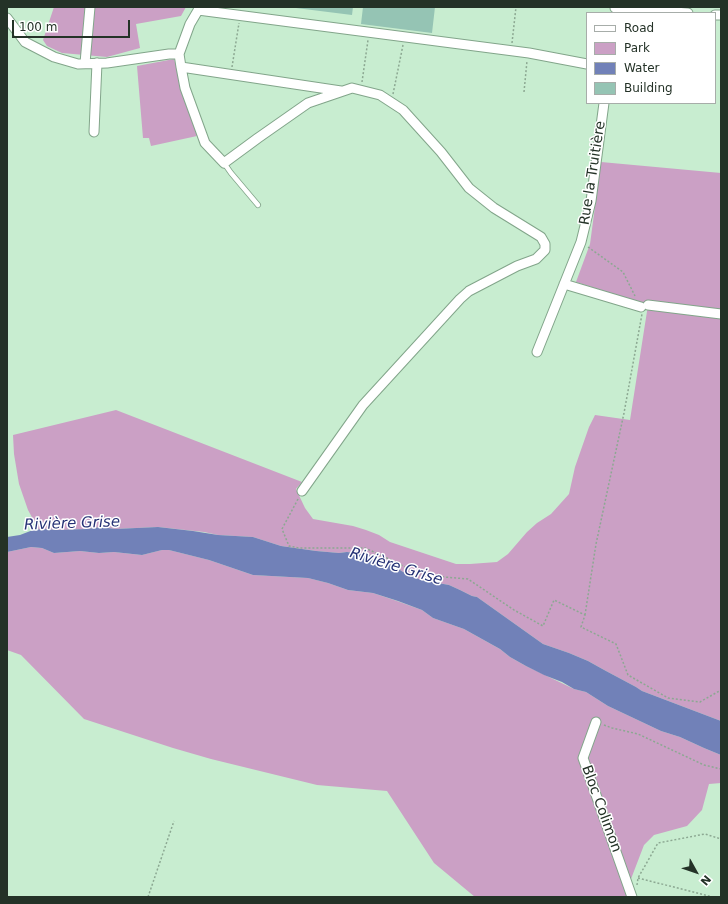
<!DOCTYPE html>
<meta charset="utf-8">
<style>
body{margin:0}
#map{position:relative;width:728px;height:904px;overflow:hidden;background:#c8edd0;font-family:"DejaVu Sans",sans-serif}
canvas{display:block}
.frame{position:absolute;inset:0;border:8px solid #243227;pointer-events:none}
.legend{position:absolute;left:586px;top:12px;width:130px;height:92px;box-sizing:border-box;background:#fff;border:1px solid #a7ada9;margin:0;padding:5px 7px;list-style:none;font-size:12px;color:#243227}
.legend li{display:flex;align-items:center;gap:8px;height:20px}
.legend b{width:20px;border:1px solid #a7ada9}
.north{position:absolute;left:676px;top:852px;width:40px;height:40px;-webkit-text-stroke:3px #fff;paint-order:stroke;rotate:130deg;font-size:11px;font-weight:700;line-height:16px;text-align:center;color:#243227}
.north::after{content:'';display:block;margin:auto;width:14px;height:18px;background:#243227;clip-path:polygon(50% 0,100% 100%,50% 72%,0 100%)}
.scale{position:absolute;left:12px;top:20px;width:118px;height:18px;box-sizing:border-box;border:2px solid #243227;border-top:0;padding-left:5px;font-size:12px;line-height:14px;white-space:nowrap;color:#243227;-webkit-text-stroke:3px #fff;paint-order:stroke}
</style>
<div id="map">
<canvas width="728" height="904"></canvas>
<div class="frame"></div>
<ul class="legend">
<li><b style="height:5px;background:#fff"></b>Road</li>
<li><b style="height:11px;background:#cba0c5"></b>Park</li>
<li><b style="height:11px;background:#7181b8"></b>Water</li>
<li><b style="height:11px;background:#95c4b4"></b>Building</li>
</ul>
<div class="north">N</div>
<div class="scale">100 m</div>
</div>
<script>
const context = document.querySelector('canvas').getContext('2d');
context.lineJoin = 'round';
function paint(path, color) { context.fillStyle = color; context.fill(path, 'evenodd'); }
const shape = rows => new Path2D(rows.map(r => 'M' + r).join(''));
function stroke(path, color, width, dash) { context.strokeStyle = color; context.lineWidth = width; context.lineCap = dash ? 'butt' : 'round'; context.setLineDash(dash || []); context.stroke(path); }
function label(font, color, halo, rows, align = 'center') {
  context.font = font + ' "DejaVu Sans",sans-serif'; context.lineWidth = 3; context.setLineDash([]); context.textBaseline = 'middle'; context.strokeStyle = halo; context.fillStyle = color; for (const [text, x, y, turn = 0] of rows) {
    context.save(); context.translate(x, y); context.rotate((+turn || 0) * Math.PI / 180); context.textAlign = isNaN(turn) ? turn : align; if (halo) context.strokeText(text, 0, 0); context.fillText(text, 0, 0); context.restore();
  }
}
const green = shape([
 [54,7,186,7,181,16,136,24,140,48,107,57,62,53,47,46,43,40],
 [174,59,197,136,151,146,149,138,143,138,137,66],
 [601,162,721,173,721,721,642,691,636,687,606,671,588,661,569,653,543,644,477,597,472,596,460,590,449,585,421,580,403,572,397,568,373,556,347,552,339,553,316,551,281,546,253,537,218,535,204,532,158,527,115,529,101,527,87,529,58,530,44,529,39,530,28,510,19,484,14,454,13,435,116,410,302,482,296,489,305,508,313,519,353,526,366,530,379,535,390,542,456,564,470,564,497,562,508,554,527,532,537,523,551,514,569,494,575,467,589,427,595,415,630,420,648,305,576,282,590,244],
 [31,547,42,548,54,553,80,551,99,553,114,552,142,555,162,550,169,550,209,560,253,575,308,578,328,583,348,590,373,593,397,601,422,610,433,618,464,629,500,649,510,657,526,666,574,689,586,692,608,706,661,731,680,737,704,748,721,755,721,783,709,784,702,810,687,826,654,835,644,845,626,892,627,897,475,897,434,863,387,791,317,785,211,759,173,748,84,719,21,655,7,650,7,552]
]);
const water = shape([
 [101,527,115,529,158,527,193,531,218,535,253,537,281,546,316,551,339,553,347,552,373,556,397,568,403,572,421,580,449,585,460,590,472,596,477,597,543,644,569,653,588,661,606,671,636,687,642,691,721,721,721,755,704,748,680,737,661,731,608,706,586,692,574,689,562,682,544,675,526,666,510,657,500,649,464,629,433,618,422,610,398,601,373,593,348,590,328,583,308,578,253,575,209,560,169,550,162,550,142,555,114,552,99,553,80,551,54,553,42,548,31,547,7,552,7,537,20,535,33,530,44,529,58,530,87,529]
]);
const building = shape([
 [296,7,353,7,352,15,296,8],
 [363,7,435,7,432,33,361,24]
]);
const path = shape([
 [512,43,516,7],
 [232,67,239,23],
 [362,82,368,40],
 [524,92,527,61],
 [393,94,403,45],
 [588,247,623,272,635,296],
 [298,499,282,529,289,546,299,548,365,548,385,557,421,575,468,579,514,610,543,626,554,600,585,615,581,627,616,644,628,675,668,698,700,702,721,690],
 [585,615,596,544,624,413,642,314],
 [604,725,612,728,638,734,704,765,721,769],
 [638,878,713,897],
 [637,885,638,878,658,843,705,834,721,839],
 [148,897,174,821]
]);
const service = shape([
 [224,163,231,173,258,205]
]);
const minor = shape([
 [200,7,190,24,179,54,181,67,185,88,205,143,224,163,258,138,308,103,352,88,380,95,403,110,441,152,469,188,494,208,541,237,545,244,545,250,536,259,517,266,469,291,460,299,363,405,302,491],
 [615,8,688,13],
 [198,10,529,53,587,64],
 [715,15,721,15],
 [7,18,25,42,54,57,78,64,107,63,169,54,179,54],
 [85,63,90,7],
 [181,67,341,91],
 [94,132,97,63],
 [564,284,641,307],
 [648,305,721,314],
 [537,352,581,242,591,201,604,103],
 [596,722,583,758,632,897]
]);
const streetNames = [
 ["Rue la Truitière",593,173,-81],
 ["Bloc Colimon",601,809,70]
];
const waterNames = [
 ["Rivière Grise",72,524,-2],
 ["Rivière Grise",396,567,17]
];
paint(green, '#cba0c5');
paint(water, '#7181b8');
paint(building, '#95c4b4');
stroke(service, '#82a58a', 6);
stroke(minor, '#82a58a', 11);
stroke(path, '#8ca892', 1.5, [2, 2]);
stroke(service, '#fff', 4.5);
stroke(minor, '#fff', 9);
label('14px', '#243227', '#fff', streetNames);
label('italic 15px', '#263276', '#fff', waterNames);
</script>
